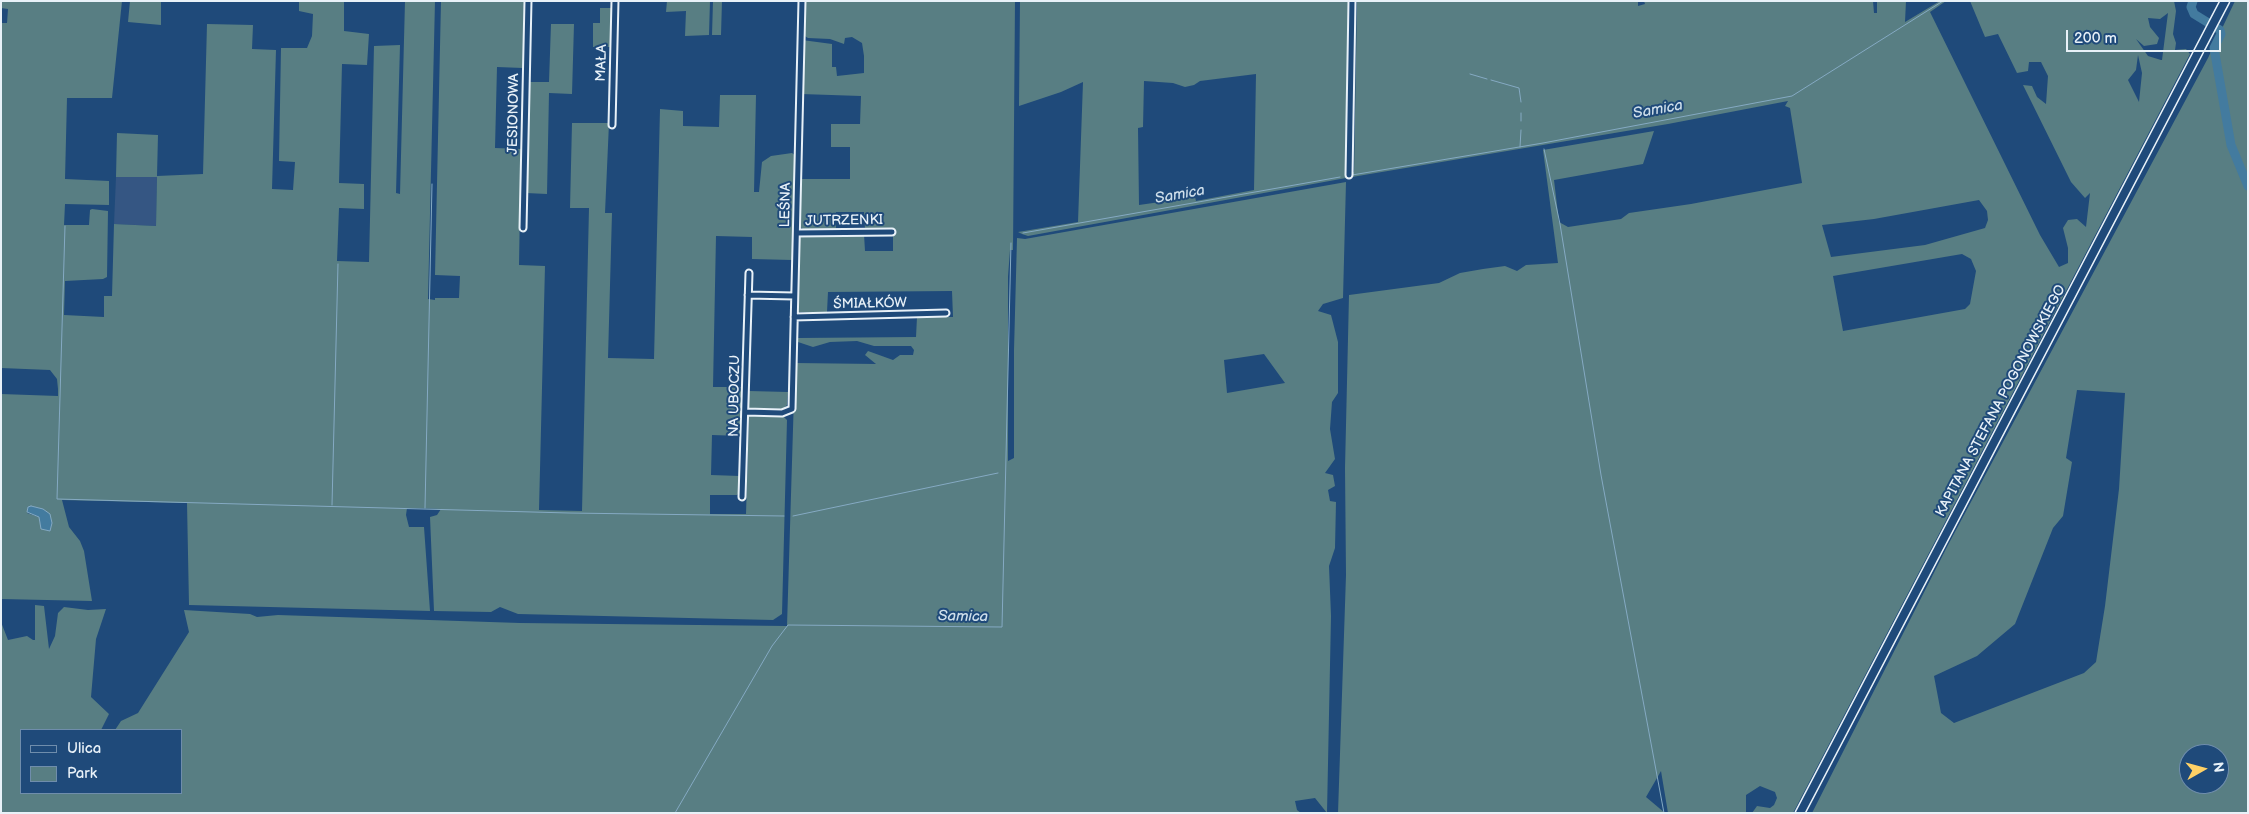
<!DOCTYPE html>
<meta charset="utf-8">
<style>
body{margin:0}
#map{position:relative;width:2249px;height:814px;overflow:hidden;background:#1f4a7a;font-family:"Balsamiq Sans",sans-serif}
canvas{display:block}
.frame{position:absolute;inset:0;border:2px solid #e8f1f8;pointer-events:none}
.legend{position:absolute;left:20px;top:729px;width:162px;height:65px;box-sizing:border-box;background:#1f4a7a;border:1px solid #6f8dac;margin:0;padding:6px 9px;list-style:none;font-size:15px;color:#e8f1f8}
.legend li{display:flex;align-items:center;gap:10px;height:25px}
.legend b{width:25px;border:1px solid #6f8dac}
.north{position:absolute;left:2179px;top:744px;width:50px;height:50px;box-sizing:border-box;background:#1f4a7a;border:1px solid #6f8dac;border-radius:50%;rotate:83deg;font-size:14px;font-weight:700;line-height:20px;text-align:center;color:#e8f1f8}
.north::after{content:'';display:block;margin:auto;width:18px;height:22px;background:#ffd166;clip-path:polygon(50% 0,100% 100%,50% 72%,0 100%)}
.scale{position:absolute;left:2066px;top:30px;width:155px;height:22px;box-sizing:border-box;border:2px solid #e8f1f8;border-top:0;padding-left:6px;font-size:15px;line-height:18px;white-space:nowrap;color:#e8f1f8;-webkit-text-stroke:4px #1f4a7a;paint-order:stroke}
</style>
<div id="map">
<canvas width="2249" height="814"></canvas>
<div class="frame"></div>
<ul class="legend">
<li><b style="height:6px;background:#1f4a7a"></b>Ulica</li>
<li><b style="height:14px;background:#587e83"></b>Park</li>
</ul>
<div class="north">N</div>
<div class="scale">200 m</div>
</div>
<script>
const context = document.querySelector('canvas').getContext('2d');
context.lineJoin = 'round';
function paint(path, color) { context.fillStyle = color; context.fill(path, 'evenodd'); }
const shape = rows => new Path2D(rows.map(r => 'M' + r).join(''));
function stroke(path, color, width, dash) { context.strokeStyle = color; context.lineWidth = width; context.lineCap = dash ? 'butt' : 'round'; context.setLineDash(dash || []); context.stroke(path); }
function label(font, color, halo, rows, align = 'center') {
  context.font = font + ' "Balsamiq Sans",sans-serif'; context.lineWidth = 4; context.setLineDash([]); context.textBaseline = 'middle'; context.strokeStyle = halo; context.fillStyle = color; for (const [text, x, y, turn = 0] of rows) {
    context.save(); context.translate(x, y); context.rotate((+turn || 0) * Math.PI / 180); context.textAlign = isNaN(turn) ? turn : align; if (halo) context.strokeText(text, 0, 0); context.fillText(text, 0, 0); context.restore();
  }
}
const built = shape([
 [116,177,157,177,156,226,114,224]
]);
const green = shape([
 [1,1,122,1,112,98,67,98,65,179,109,181,109,205,65,204,64,225,89,225,90,210,92,209,108,211,107,277,103,279,65,281,64,315,104,317,104,296,112,296,114,224,156,226,157,177,116,177,117,133,158,135,157,176,203,174,207,24,253,25,252,49,276,50,272,189,293,190,295,162,279,161,281,48,307,48,312,36,313,14,299,11,299,1,344,1,344,31,369,34,367,65,342,64,339,183,364,184,364,209,339,208,337,261,369,262,374,46,400,45,396,193,400,194,405,1,435,1,428,299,435,300,435,298,459,298,460,276,435,275,441,1,524,1,523,68,497,67,495,148,521,149,519,265,545,266,539,510,582,511,589,208,570,208,572,123,609,123,605,213,612,213,608,358,654,359,660,109,683,111,683,126,719,127,720,95,756,95,754,192,759,192,762,162,771,156,792,153,796,156,792,260,752,259,752,237,716,236,713,387,743,387,742,436,712,435,711,475,740,476,740,492,737,495,710,495,710,514,746,514,749,416,784,417,787,420,782,614,773,620,518,614,500,607,491,612,434,611,430,517,437,515,441,509,407,508,406,515,409,527,424,527,430,611,189,605,187,503,62,500,69,527,80,541,84,551,92,601,1,599,1,394,58,396,58,389,57,379,50,370,1,368,1,23,7,23,8,9,1,8],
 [31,506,43,509,52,523,50,531,41,528,39,517,27,513,28,507],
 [130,1,161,1,161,25,128,22],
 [667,1,710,1,709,35,685,36,686,11,666,12],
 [713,1,722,1,721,35,712,35],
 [804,1,1015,1,1013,250,1010,250,1008,277,1008,461,1014,458,1014,350,1017,238,1025,239,1346,182,1343,298,1323,304,1318,311,1331,315,1338,342,1338,393,1332,402,1330,429,1335,459,1325,473,1333,475,1335,486,1328,490,1330,501,1336,502,1335,548,1329,566,1331,616,1327,813,1315,798,1295,801,1297,810,1301,813,1,813,1,622,8,640,27,636,33,640,35,640,35,605,44,606,49,649,55,636,58,613,64,607,88,610,106,609,96,639,91,697,109,714,101,730,21,730,21,793,181,793,181,730,115,730,121,721,138,713,189,632,184,610,250,614,257,617,278,615,520,623,787,626,795,363,876,364,865,355,868,351,893,360,900,355,913,355,914,350,911,346,874,346,857,341,830,342,813,347,798,342,798,338,916,337,917,317,953,317,952,291,828,292,827,312,798,312,800,237,802,235,864,234,865,251,893,251,893,229,865,229,864,212,836,212,836,229,803,229,800,227,801,179,850,179,850,147,831,147,831,124,860,124,861,96,801,94,802,40,832,44,832,67,836,67,837,76,864,73,864,56,862,43,852,37,845,38,844,44,830,39,808,38,803,35],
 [1264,354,1285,383,1227,393,1224,360],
 [1020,1,1349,1,1346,178,1028,236,1022,234,1018,232,1078,222,1083,82,1061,92,1019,106],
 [1256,74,1254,190,1196,201,1195,197,1139,205,1138,128,1143,127,1144,81,1173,83,1185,87,1194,85,1200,81],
 [1357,1,1638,1,1638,6,1645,4,1644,1,1873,1,1874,13,1877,13,1877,1,1906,1,1905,22,1940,1,1946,1,1930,12,2040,235,2059,267,2068,263,2068,248,2063,228,2068,220,2077,219,2086,227,2090,193,2085,198,2071,182,2023,85,2032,86,2037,97,2046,104,2048,76,2041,62,2029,62,2028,71,2017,73,1998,34,1985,37,1970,1,2174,1,2176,11,2173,34,2176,43,2175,50,2186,49,2190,54,1793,813,1752,813,1757,806,1770,808,1774,805,1777,798,1775,792,1760,786,1746,795,1746,813,1668,813,1661,771,1646,797,1665,813,1338,813,1346,575,1345,468,1349,295,1439,283,1460,273,1483,269,1505,266,1517,271,1526,265,1558,263,1543,150,1654,131,1643,164,1554,180,1559,222,1568,227,1621,219,1629,213,1691,204,1802,183,1790,108,1785,106,1788,101,1668,124,1352,177,1351,173,1354,172],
 [2168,13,2162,60,2161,60,2148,56,2136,39,2144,46,2157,44,2159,38,2150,27,2148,18,2160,19],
 [2138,55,2142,73,2139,102,2128,80,2136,70],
 [1979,200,1987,211,1988,220,1985,228,1925,245,1831,257,1822,225,1874,219],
 [1962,254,1971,259,1976,271,1970,304,1965,309,1843,331,1833,276],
 [2235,1,2248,1,2248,813,1812,813,1948,545,2208,58],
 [2077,390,2125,393,2119,489,2105,606,2096,662,2084,673,1954,723,1941,713,1934,676,1977,656,2015,624,2053,528,2063,516,2072,462,2066,458],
 [2189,754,2219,754,2219,784,2189,784],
 [600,8,612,8,611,47,593,47,593,23,600,23],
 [551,24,574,24,572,94,549,93,547,194,526,193,528,82,549,82],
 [749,391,788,392,787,405,783,409,749,408]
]);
const water = shape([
 [31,506,43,509,50,514,52,523,50,531,41,529,39,517,27,512,28,507,31,506]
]);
const stream = shape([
 [1470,74,1487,79],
 [1491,80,1519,88,1521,102],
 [1521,121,1521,113],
 [1520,147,1521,130],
 [1544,149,1560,224,1601,475,1664,813],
 [1352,175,1543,143,1792,96,1943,1],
 [65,226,57,499,569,513,784,516],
 [1023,233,1340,177],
 [332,505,338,264],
 [425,508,432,184],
 [793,516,998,473],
 [675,813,772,646,788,625,1002,627,1011,243]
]);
const river = shape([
 [2193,1,2191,7,2194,14,2220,30,2221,34,2214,48,2231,145,2248,186]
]);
const street = shape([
 [612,125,615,1],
 [1349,175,1352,1],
 [523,228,528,1],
 [797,233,892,232],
 [748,295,794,296],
 [794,317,946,313],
 [746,412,782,413,792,409,802,1],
 [742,497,749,273]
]);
const secondary = shape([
 [1800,813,2225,1]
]);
const streetNames = [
 ["MAŁA",602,63,-88],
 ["JESIONOWA",514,114,-89],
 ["LEŚNA",786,205,-89],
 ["JUTRZENKI",844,221,-1],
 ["ŚMIAŁKÓW",870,304,-1],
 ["NA UBOCZU",735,396,-89],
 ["KAPITANA STEFANA POGONOWSKIEGO",2001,401,-62]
];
const waterNames = [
 ["Samica",1658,110,-10],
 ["Samica",1180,195,-10],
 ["Samica",963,617,1]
];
paint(built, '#355683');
paint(green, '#587e83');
paint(water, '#437b9f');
stroke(water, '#85aac3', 1);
stroke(stream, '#85aac3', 1);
stroke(river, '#437b9f', 9);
stroke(street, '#e8f1f8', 9);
stroke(secondary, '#e8f1f8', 11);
stroke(street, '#1f4a7a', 5);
stroke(secondary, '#1f4a7a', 8);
label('14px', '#e8f1f8', '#1f4a7a', streetNames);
label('italic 15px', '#cfdfeb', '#1f4a7a', waterNames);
</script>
